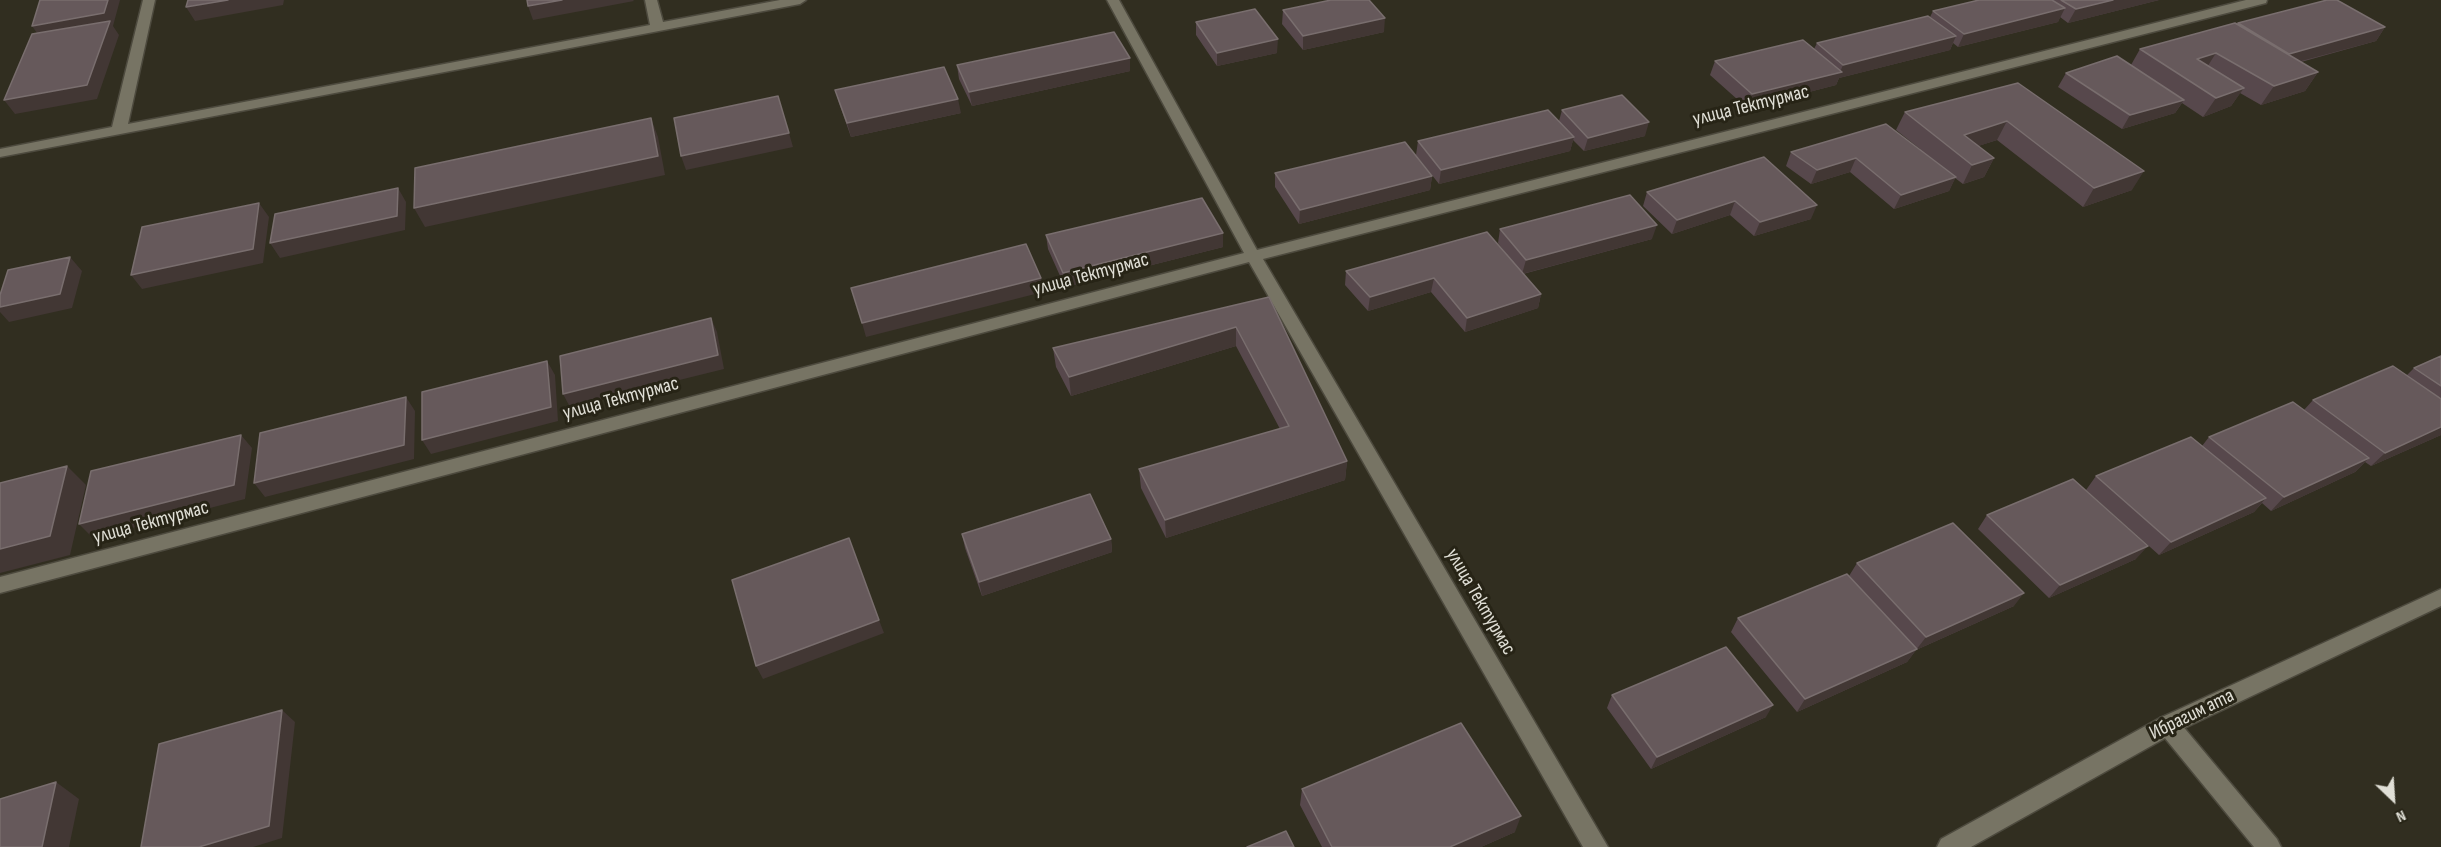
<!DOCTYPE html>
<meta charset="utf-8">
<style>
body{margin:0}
#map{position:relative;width:2441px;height:847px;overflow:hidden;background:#312e20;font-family:"Sofia Sans Condensed",sans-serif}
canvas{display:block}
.north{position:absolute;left:2363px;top:769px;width:60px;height:60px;-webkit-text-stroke:4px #272416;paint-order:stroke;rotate:155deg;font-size:16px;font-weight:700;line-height:24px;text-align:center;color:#e0dfd6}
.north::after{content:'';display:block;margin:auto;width:21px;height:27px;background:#e0dfd6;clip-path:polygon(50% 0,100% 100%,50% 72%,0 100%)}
</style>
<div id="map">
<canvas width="2441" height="847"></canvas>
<div class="north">N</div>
</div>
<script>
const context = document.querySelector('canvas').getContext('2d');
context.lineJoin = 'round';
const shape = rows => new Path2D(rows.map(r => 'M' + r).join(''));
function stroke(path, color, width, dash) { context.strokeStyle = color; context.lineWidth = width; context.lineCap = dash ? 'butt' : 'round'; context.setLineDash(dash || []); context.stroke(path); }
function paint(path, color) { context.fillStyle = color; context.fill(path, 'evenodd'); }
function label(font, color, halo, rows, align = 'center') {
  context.font = font + ' "Sofia Sans Condensed",sans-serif'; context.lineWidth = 6; context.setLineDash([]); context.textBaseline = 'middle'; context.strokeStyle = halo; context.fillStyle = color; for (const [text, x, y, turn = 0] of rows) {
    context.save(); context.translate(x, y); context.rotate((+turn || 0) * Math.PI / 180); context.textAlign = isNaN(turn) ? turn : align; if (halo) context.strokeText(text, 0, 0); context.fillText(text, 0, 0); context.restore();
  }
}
const minor = shape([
 [143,0,155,0,128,124,650,25,645,0,657,0,663,22,780,0,806,0,800,4,0,157,0,149,112,127,143,0],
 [1107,0,1119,0,1257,250,2246,0,2267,0,2266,3,1263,259,1608,847,1583,847,1249,262,0,593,0,577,1244,253,1107,0],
 [2168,715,2176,718,2277,839,2281,847,2254,847,2160,732,2157,725,2160,718,2168,715]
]);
const tertiary = shape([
 [2441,589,2441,606,2176,732,1971,847,1937,847,1941,839,2160,718,2441,589]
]);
const wall = shape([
 [1979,0,2159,0,2068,23,2060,17,2058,22,1958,47,1953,43,1950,50,1839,78,1836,85,1747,108,1710,75,1715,61,1814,49,1817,43,1930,17,1933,11],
 [1283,10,1384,32,1303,50,1282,24],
 [1196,22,1277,53,1217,66,1196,35],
 [2238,23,2385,27,2376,41,2301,62,2318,72,2305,91,2261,105,2240,93,2231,106,2203,117,2182,103,2175,113,2122,129,2058,87,2066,73,2131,65,2140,49,2238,25],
 [957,65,1130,71,972,106,959,79],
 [2018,83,2132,190,2083,207,1997,140,1978,146,1994,158,1984,177,1963,184,1955,178,1949,191,1894,209,1850,172,1811,184,1786,166,1791,152,1920,149,1896,130,1905,112],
 [835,90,961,113,851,137,839,103],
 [1562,110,1645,136,1584,151,1573,140,1570,151,1439,184,1416,155,1418,141,1559,121],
 [1764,157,1811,219,1754,236,1730,215,1672,234,1643,206,1647,192],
 [1275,173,1432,176,1430,190,1299,224,1275,187],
 [1500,229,1652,239,1523,274,1541,294,1538,308,1465,332,1431,292,1368,311,1345,285,1346,271,1510,259,1498,243],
 [1223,233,1223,247,1065,287,1048,249,1046,235],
 [1269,297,1347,461,1345,480,1166,538,1141,488,1139,469,1280,429,1236,346,1071,396,1056,367,1053,348],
 [2441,356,2441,435,2371,466,2365,462,2355,472,2271,511,2262,503,2254,512,2159,555,2086,490,2096,476,2202,446,2209,437,2304,410,2313,400,2407,375,2414,368],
 [1987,515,2136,559,2049,598,1978,529],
 [962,534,1111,539,1112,552,982,596,965,548],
 [1857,563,2014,606,1916,650,1907,662,1797,712,1731,632,1738,618,1849,576],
 [1612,695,1766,717,1651,769,1607,708],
 [1302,789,1515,832,1481,847,1322,847,1300,805]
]);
const shadedWall = shape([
 [108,0,120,0,113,26,119,35,97,99,15,114,4,100,42,40,32,26],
 [228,0,284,0,283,5,195,21,186,7],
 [562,0,633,0,634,1,533,20,528,6],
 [2113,0,2159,0,2068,23,2076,9],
 [2065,8,2058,22,1958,47,1964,34],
 [1385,18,1384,32,1303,50,1303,36],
 [2385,27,2376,41,2279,67,2289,54],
 [1956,36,1950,50,1839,78,1836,85,1747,108,1752,94,1840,72,1843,65],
 [1278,39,1277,53,1217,66,1217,53],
 [2216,53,2204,72,2197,59],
 [1130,58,1130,71,972,106,969,92],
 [2318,72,2305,91,2261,105,2274,86],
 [2244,88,2231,106,2203,117,2216,98],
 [958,99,961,113,851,137,847,123],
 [2184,100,2175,113,2122,129,2130,115],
 [651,118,658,137,665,175,425,227,414,208],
 [2007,121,1997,140,1957,153,1964,135],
 [1649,122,1645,136,1584,151,1588,138],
 [789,133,793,147,686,170,681,156],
 [1574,137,1570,151,1439,184,1441,170],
 [1856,158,1850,172,1811,184,1817,170],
 [1994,158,1984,177,1963,184,1972,165],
 [2144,171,2132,190,2083,207,2094,188],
 [1432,176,1430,190,1299,224,1300,210],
 [1956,177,1949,191,1894,209,1901,195],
 [398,188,406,202,405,230,280,258,270,243],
 [1735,201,1730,215,1672,234,1677,220],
 [259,203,269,217,263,263,142,289,131,275],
 [1817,205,1811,219,1754,236,1760,222],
 [1657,225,1652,239,1522,274,1526,260],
 [1223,233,1223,247,1065,287,1063,273],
 [70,257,82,271,72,308,9,322,0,312,0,307],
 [1041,278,1043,292,866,337,862,323],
 [1434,278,1431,292,1368,311,1370,297],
 [1541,294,1538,308,1465,332,1467,318],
 [711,318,717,332,724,369,570,407,563,394],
 [1236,327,1236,346,1071,396,1069,377],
 [547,361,555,375,558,421,431,454,422,440],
 [406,397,415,411,414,459,265,497,254,483],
 [2441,427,2441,435,2371,466,2385,453],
 [241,435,252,448,245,499,93,538,79,524],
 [2369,458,2355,472,2271,511,2284,497],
 [1347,461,1345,480,1166,538,1165,520],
 [67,466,86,485,70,555,0,573,0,549],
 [2266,498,2254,512,2159,555,2171,542],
 [1111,539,1112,552,982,596,979,582],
 [2148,546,2136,559,2049,598,2060,585],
 [2024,593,2014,606,1916,650,1926,637],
 [879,620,884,633,763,679,756,666],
 [1917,649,1907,662,1797,712,1805,699],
 [1773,705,1766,717,1651,769,1657,757],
 [282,710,295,722,282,838,253,847,199,847],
 [56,782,79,799,69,847,42,847],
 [1521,816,1515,832,1481,847,1450,847]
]);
const building = shape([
 [40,0,108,0,104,13,32,26,40,0],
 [188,0,228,0,186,7,188,0],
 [527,0,562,0,528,6,527,0],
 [1331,0,1369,0,1385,18,1303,36,1283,10,1331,0],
 [1979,0,2052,0,2065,8,1964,34,1933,11,1979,0],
 [2061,0,2113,0,2076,9,2061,0],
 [2327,0,2337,0,2385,27,2289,54,2238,23,2327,0],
 [1255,9,1278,39,1217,53,1196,22,1255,9],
 [1928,16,1956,36,1843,65,1817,43,1928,16],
 [110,21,87,85,4,100,32,34,110,21],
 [2235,23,2318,72,2274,86,2216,53,2197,59,2244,88,2216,98,2140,49,2235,23],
 [1114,32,1130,58,969,92,957,65,1114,32],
 [1803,40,1842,72,1752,94,1715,61,1803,40],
 [2117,56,2184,100,2130,115,2066,73,2117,56],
 [944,67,958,99,847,123,835,90,944,67],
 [2018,83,2144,171,2094,188,2007,121,1964,135,1994,158,1972,165,1905,112,2018,83],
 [1622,95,1649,122,1588,138,1562,110,1622,95],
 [778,96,789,133,681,156,674,118,778,96],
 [1548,110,1574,137,1441,170,1418,141,1548,110],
 [651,118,658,156,414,208,415,168,651,118],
 [1886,124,1956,177,1901,195,1856,158,1817,170,1791,152,1886,124],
 [1405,142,1432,176,1300,210,1275,173,1405,142],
 [1764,157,1817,205,1760,222,1735,201,1677,220,1647,192,1764,157],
 [398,188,397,216,270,243,275,214,398,188],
 [1630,195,1657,225,1526,260,1500,229,1630,195],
 [1202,198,1223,233,1063,273,1046,235,1202,198],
 [259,203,253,249,131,275,142,227,259,203],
 [1487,232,1541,294,1467,318,1434,278,1370,297,1346,271,1487,232],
 [1026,244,1041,278,862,323,851,288,1026,244],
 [70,257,60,294,0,307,0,295,8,270,70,257],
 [1269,297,1347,461,1165,520,1139,469,1289,426,1236,327,1069,377,1053,348,1269,297],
 [711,318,718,355,563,394,560,356,711,318],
 [2441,356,2441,386,2414,368,2441,356],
 [547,361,551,407,422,440,422,392,547,361],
 [2393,366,2441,399,2441,427,2385,453,2313,400,2393,366],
 [406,397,404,445,254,483,260,433,406,397],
 [2293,402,2369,458,2284,497,2209,437,2293,402],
 [241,435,234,485,79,524,91,471,241,435],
 [2191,437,2266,498,2171,542,2096,476,2191,437],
 [67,466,50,536,0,549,0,483,67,466],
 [2073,479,2148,546,2060,585,1987,515,2073,479],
 [1090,494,1111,539,979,582,962,534,1090,494],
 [1953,523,2024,593,1926,637,1857,563,1953,523],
 [849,538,879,620,756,666,732,580,849,538],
 [1847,574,1917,649,1805,699,1738,618,1847,574],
 [1726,647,1773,705,1657,757,1612,695,1726,647],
 [282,710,269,826,199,847,141,847,159,744,282,710],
 [1461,723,1521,816,1450,847,1332,847,1302,789,1461,723],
 [56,782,42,847,0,847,0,799,56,782],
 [1286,831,1294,847,1247,847,1286,831]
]);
const streetNames = [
 ["улица Тектурмас",1751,106,-14],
 ["улица Тектурмас",1091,275,-15],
 ["улица Тектурмас",621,399,-15],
 ["улица Тектурмас",151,523,-15],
 ["улица Тектурмас",1480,602,60],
 ["Ибрагим ата",2192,715,-26]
];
stroke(minor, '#4d4a3e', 3);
stroke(tertiary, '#4d4a3e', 3);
paint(minor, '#777464');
paint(tertiary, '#777464');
paint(wall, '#57484c');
paint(shadedWall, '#423734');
paint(building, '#66595b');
stroke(building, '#796e6e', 1.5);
label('20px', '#e0dfd6', '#272416', streetNames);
</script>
